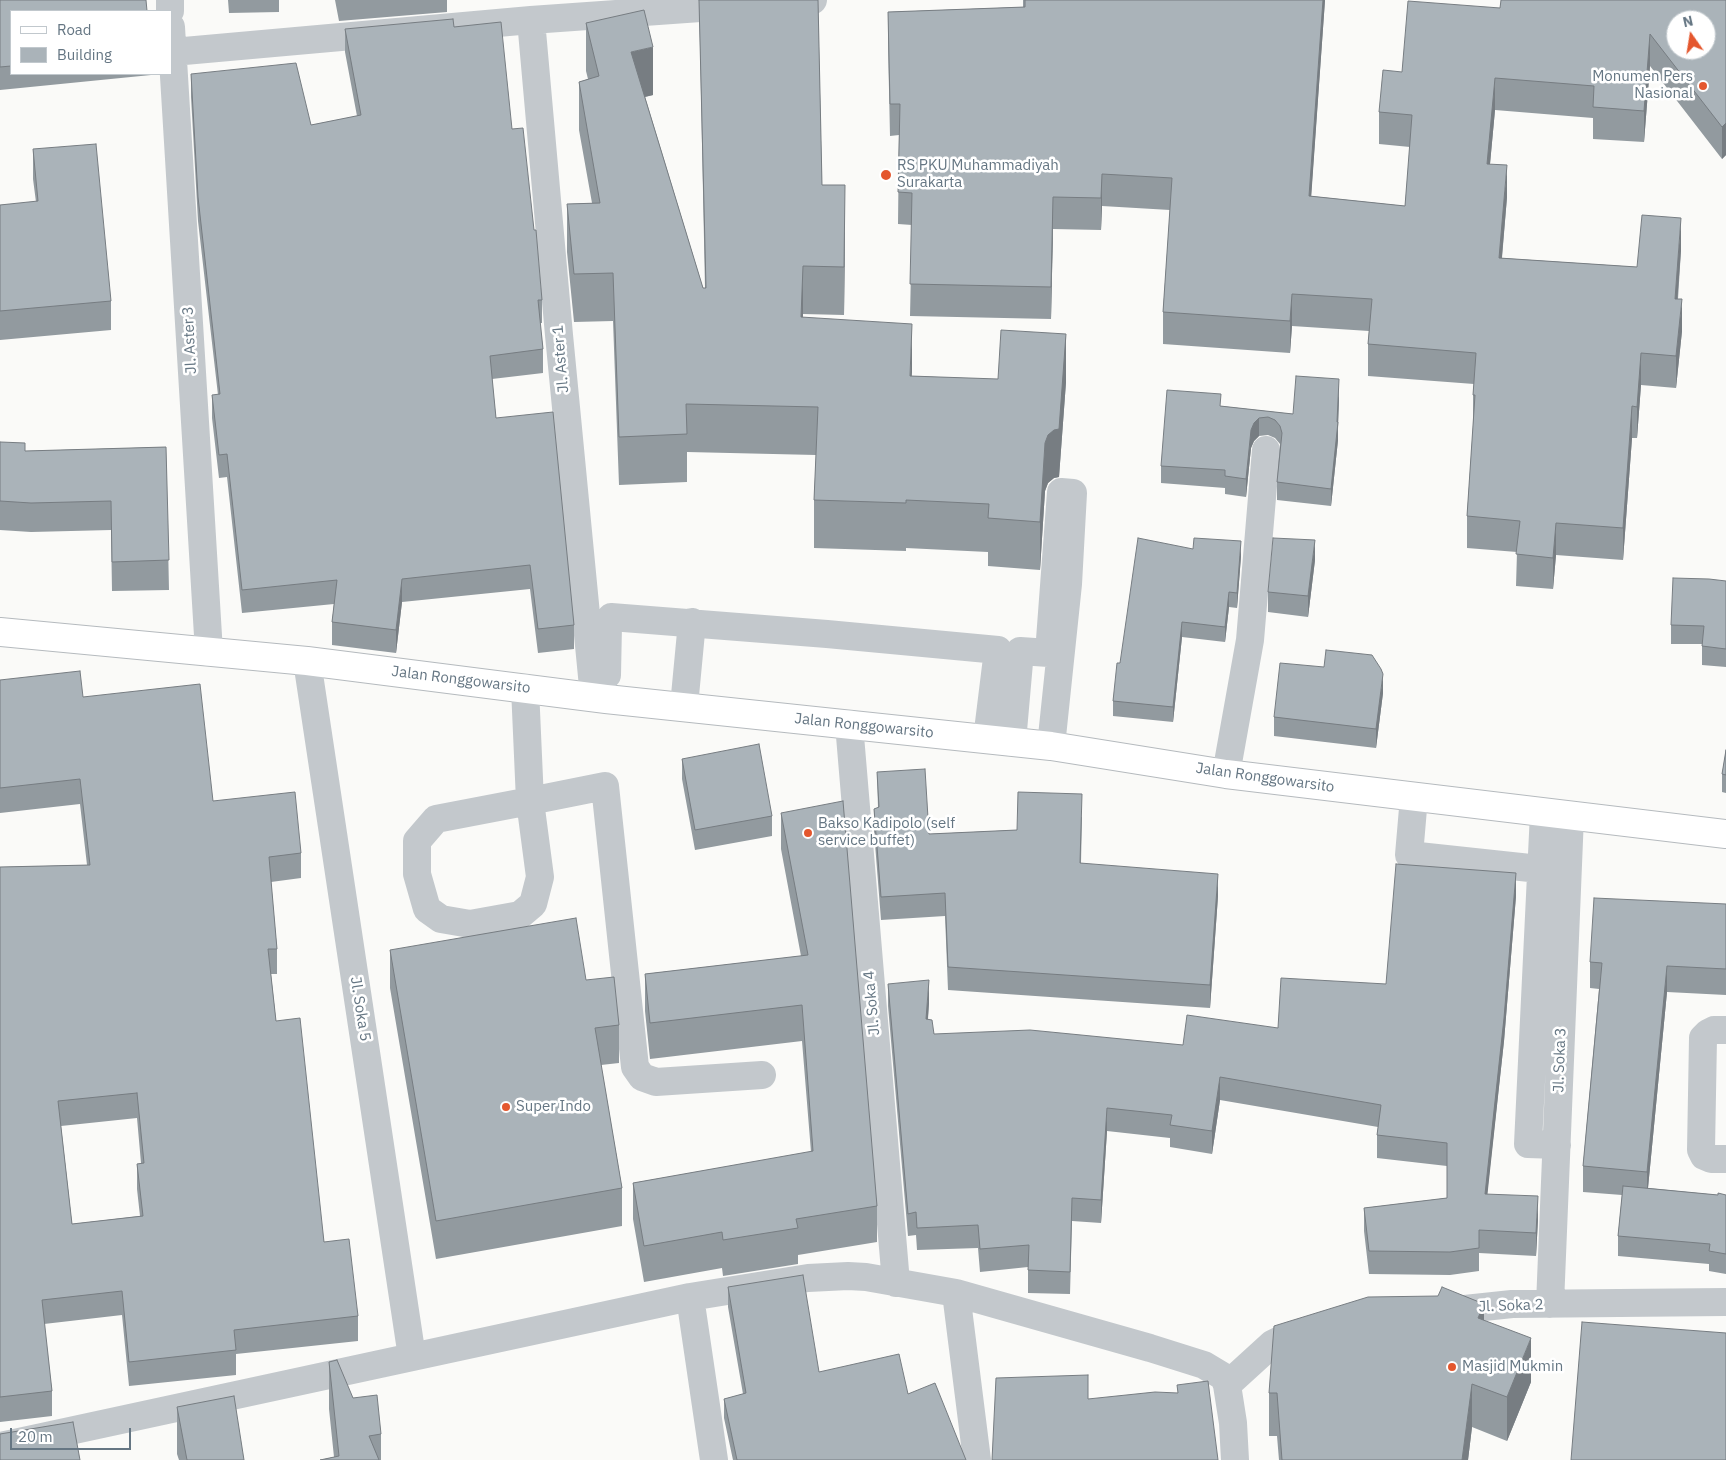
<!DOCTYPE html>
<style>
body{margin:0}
#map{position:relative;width:1726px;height:1460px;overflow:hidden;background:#fafaf8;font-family:"IBM Plex Sans",sans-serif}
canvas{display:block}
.legend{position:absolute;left:10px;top:10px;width:162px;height:65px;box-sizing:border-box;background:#fff;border:1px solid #c1c8cd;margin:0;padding:6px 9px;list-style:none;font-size:15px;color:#657683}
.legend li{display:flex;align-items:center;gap:10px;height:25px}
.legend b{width:25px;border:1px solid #c1c8cd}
.north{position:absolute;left:1666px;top:10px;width:50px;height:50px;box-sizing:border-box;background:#fff;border:1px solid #c1c8cd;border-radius:50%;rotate:347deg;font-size:14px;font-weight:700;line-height:20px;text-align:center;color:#657683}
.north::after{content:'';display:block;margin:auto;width:18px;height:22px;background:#e4572e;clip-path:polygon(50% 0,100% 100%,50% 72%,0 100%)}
.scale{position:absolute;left:10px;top:1428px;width:121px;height:22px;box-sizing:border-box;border:2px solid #657683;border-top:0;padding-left:6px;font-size:15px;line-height:18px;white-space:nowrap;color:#657683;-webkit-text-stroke:4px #fff;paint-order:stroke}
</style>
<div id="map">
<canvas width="1726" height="1460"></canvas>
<ul class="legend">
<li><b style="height:6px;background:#fff"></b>Road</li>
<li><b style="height:14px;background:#aab3b9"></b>Building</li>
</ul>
<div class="north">N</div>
<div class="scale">20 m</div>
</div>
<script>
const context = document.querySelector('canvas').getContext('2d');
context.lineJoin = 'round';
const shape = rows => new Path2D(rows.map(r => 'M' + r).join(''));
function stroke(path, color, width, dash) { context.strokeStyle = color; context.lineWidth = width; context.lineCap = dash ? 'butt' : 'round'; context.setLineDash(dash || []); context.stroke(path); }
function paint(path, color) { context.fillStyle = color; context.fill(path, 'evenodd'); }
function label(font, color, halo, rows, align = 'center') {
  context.font = font + ' "IBM Plex Sans",sans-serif'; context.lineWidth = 5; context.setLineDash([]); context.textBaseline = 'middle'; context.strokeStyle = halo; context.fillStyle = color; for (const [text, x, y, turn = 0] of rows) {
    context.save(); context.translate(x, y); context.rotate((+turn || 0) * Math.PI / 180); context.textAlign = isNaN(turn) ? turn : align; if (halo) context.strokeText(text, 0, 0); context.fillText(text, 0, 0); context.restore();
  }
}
const minor = shape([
 [170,0,170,11],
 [531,20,559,335,594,697],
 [171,27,209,652],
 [173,52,531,20,813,0],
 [307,661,412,1357],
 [607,675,608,625,611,617,827,634,998,650,987,739],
 [525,688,530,801,540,877,533,904,520,915,470,924,441,919,427,909,417,874,417,841,436,819,530,801,605,786,635,1067,642,1077,656,1082,762,1075],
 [684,706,692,622],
 [849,724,896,1283],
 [1012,742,1020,651,1049,653,1061,492,1073,493,1068,584,1051,746],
 [1226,774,1250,640,1266,450],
 [1414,797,1409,855,1558,871],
 [1544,813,1528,1144,1557,1145],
 [1726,1030,1714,1030,1708,1033,1703,1038,1701,1150,1704,1156,1711,1159,1726,1159],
 [956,1293,977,1460],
 [690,1297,714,1460],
 [1550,1304,1570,816],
 [1446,1311,1512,1304,1726,1302],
 [1227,1385,1272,1344,1284,1338,1307,1332],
 [0,1446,690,1297,808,1278,848,1276,866,1277,956,1293,1150,1348,1204,1365,1224,1377,1227,1385,1233,1423,1235,1460]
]);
const major = shape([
 [0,632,307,661,606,699,1051,746,1226,774,1726,834]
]);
const wall = shape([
 [0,0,11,11,11,74,151,74,151,75,0,90],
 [228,0,279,0,279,12,229,13],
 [335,0,447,0,447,12,339,21],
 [699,0,818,0,822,185,845,233,844,315,803,314,803,317,912,376,1066,382,1059,477,1054,478,1048,483,1045,491,1040,570,988,566,988,552,906,548,906,551,814,548,814,500,816,455,687,452,687,482,619,485,613,321,574,322,567,252,567,204,592,203,579,130,579,82,588,79,586,71,586,23,653,95,645,97,703,288,705,288],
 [1023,0,1325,0,1311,196,1405,206,1410,147,1379,144,1379,112,1402,72,1500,8,1726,0,1726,155,1722,159,1650,66,1644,142,1593,139,1593,118,1495,110,1490,164,1507,197,1502,258,1637,267,1681,250,1678,299,1682,331,1676,388,1641,385,1637,438,1632,438,1623,560,1556,555,1553,589,1516,586,1517,552,1467,548,1467,516,1473,427,1473,395,1474,384,1368,376,1368,344,1369,331,1292,326,1290,353,1163,344,1163,312,1170,210,1102,206,1101,230,1053,229,1051,319,910,316,912,225,898,224,899,135,890,136,888,44,888,12,1023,7],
 [454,27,512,129,542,300,542,323,540,323,543,349,543,373,492,379,496,418,574,625,574,649,538,653,530,589,402,602,396,653,332,645,332,622,334,604,242,613,227,477,219,478,212,418,212,395,218,395,198,221,191,97,191,74,311,125,357,116,345,52,345,29],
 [33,149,111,301,111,330,0,340,0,205,36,202,33,179],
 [1339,397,1338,422,1338,440,1331,506,1277,500,1277,482,1280,444,1275,438,1268,435,1259,436,1254,441,1251,448,1246,497,1225,494,1225,488,1161,483,1161,466,1221,406,1293,414],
 [0,442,25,451,166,447,169,590,112,591,111,530,31,532,0,530],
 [1193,549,1241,556,1237,608,1229,607,1225,642,1182,637,1173,722,1113,716,1113,701,1120,663],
 [1315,560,1308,617,1268,612,1268,592],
 [1726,581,1726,667,1702,665,1702,644,1671,644,1671,625],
 [1324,667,1383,693,1376,748,1274,736,1274,717],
 [0,680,83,697,213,801,301,853,301,878,271,882,277,949,277,974,271,974,276,1021,324,1242,358,1316,358,1341,236,1354,236,1375,129,1386,122,1315,44,1324,52,1391,52,1416,0,1422,0,867,87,865,80,804,0,813],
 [137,1118,141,1163,137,1164,137,1189,140,1216,72,1224,61,1126],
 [1726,750,1726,793,1722,792,1722,774],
 [682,759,772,816,772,836,695,850,682,779],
 [877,772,929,834,1017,830,1082,817,1081,863,1218,896,1210,1008,948,990,945,916,881,920,874,831,874,809,878,808],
 [781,813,877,1206,877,1242,798,1255,798,1264,723,1276,722,1268,644,1282,633,1219,633,1183,811,1152,802,1041,650,1059,645,1011,645,974,801,956,781,849],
 [1516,896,1504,1041,1487,1194,1538,1219,1536,1256,1479,1253,1479,1271,1450,1275,1369,1274,1364,1231,1364,1208,1447,1198,1447,1166,1377,1158,1377,1135,1378,1127,1220,1100,1212,1154,1170,1147,1170,1138,1107,1131,1101,1223,1072,1221,1070,1294,1028,1293,1028,1267,980,1272,978,1248,917,1250,916,1235,908,1236,888,1006,888,984,929,1003,928,1019,934,1034,1183,1045,1278,1028,1386,984],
 [1726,904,1726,995,1667,992,1648,1188,1718,1195,1726,1195,1726,1274,1709,1271,1709,1264,1618,1256,1618,1236,1622,1195,1583,1192,1583,1166,1599,989,1590,988,1590,962],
 [390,950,586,980,619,1025,619,1063,601,1065,622,1188,622,1226,436,1259,390,988],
 [728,1287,819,1372,908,1394,966,1460,733,1460,724,1418,724,1399,743,1394,728,1307],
 [1484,1320,1531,1382,1507,1441,1472,1427,1468,1460,1279,1460,1277,1436,1269,1436,1269,1393],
 [329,1362,353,1398,381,1434,381,1460,320,1460,334,1457,329,1409],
 [177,1407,244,1460,179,1460,177,1454]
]);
const shadedWall = shape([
 [1323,0,1325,0,1309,228,1309,196],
 [1650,34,1650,66,1644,142,1644,111],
 [653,47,653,95,631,100,631,52],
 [1495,78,1495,110,1487,196,1487,164],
 [1726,123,1726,155,1722,159,1722,127],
 [1507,165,1507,197,1499,290,1499,258],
 [1102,174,1102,206,1101,230,1101,198],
 [845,185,845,233,844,315,844,267],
 [1053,197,1053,229,1051,319,1051,287],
 [1681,218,1681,250,1675,330,1675,299],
 [803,266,803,314,801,365,801,317],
 [1292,294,1292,326,1290,353,1290,321],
 [1682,299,1682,331,1676,388,1676,356],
 [912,324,912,372,910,424,910,376],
 [1066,334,1066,382,1059,477,1054,478,1048,483,1045,491,1040,570,1040,522,1045,443],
 [1641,353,1641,385,1637,438,1637,407],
 [1339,379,1339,397,1338,429,1338,422,1338,440,1331,506,1331,489,1337,422],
 [1632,406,1632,438,1623,560,1623,528],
 [1259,418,1259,436,1254,441,1251,448,1246,497,1246,479,1251,430,1254,423],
 [1556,523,1556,555,1553,589,1553,558],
 [1315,540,1315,560,1308,617,1308,596],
 [1241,541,1241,556,1237,608,1237,593],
 [402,579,402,602,396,653,396,630],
 [1229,592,1229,607,1225,642,1225,627],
 [1182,622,1182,637,1173,722,1173,707],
 [1383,674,1383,693,1376,748,1376,729],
 [1516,873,1516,896,1504,1041,1485,1217,1485,1194],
 [1218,874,1218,896,1210,1008,1210,985],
 [1667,966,1667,992,1647,1198,1647,1172],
 [929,980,929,1003,926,1042,926,1019],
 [1220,1077,1220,1100,1212,1154,1212,1131],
 [1107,1108,1107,1131,1101,1223,1101,1200],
 [1538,1196,1538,1219,1536,1256,1536,1233],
 [1484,1304,1484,1348,1478,1318],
 [1531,1338,1531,1382,1507,1441,1507,1397],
 [1472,1384,1472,1427,1468,1460,1462,1460]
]);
const building = shape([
 [0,0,146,0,147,11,11,11,11,66,0,67,0,0],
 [699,0,818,0,822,185,845,185,844,267,803,266,801,317,912,324,910,376,998,379,1001,330,1066,334,1059,429,1054,430,1048,435,1045,443,1040,522,988,518,989,504,906,500,906,503,814,500,818,407,686,404,687,434,619,437,613,273,574,274,567,204,600,203,579,82,599,76,586,23,644,10,653,47,631,52,703,288,706,288,699,0],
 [1025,0,1323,0,1309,196,1405,206,1412,115,1379,112,1383,70,1402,72,1408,1,1500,8,1501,0,1726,0,1726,123,1722,127,1650,34,1644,111,1593,107,1594,86,1495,78,1487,164,1507,165,1499,258,1637,267,1642,215,1681,218,1675,299,1682,299,1676,356,1641,353,1637,407,1632,406,1623,528,1556,523,1553,558,1516,554,1520,521,1467,516,1475,395,1473,395,1476,353,1368,344,1372,299,1292,294,1290,321,1163,312,1172,178,1102,174,1101,198,1053,197,1051,287,910,284,912,193,898,192,900,104,890,104,888,12,1025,7,1025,0],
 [1676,20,1706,20,1706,50,1676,50,1676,20],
 [453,19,454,27,501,22,512,129,523,128,534,230,536,230,542,300,538,300,543,349,490,356,496,418,553,412,574,625,538,629,530,565,402,579,396,630,332,622,337,580,242,590,227,454,219,455,212,395,220,394,198,197,191,74,296,63,311,125,361,115,345,29,453,19],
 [96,144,111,301,0,311,0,205,38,201,33,149,96,144],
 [1296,376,1339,379,1337,422,1338,422,1331,489,1277,482,1282,433,1280,426,1275,420,1268,417,1259,418,1254,423,1251,430,1246,479,1225,476,1225,470,1161,466,1167,390,1221,394,1220,406,1293,414,1296,376],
 [0,442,25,443,25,451,166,447,169,560,112,562,111,501,31,503,0,501,0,442],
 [1138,538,1193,549,1194,538,1241,541,1237,593,1229,592,1225,627,1182,622,1173,707,1113,701,1117,663,1120,663,1138,538],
 [1273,538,1315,540,1308,596,1268,592,1273,538],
 [1673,578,1709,579,1726,581,1726,649,1702,646,1704,626,1671,625,1673,578],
 [1326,650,1372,655,1381,669,1383,674,1376,729,1274,717,1280,663,1324,667,1326,650],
 [80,671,83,697,200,684,213,801,295,792,301,853,269,857,277,949,268,949,276,1021,300,1018,324,1242,349,1239,358,1316,234,1330,236,1350,129,1362,122,1291,42,1300,52,1391,0,1397,0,867,90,865,80,779,0,788,0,680,80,671],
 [137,1093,144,1163,137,1164,143,1216,72,1224,58,1101,137,1093],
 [759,744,772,816,695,830,682,759,759,744],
 [1726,750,1726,775,1722,774,1726,750],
 [925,769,929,834,1017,830,1018,792,1082,794,1080,863,1218,874,1210,985,948,967,945,893,881,897,874,809,879,807,877,772,925,769],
 [843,801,877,1206,796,1219,798,1228,723,1240,722,1232,644,1246,633,1183,813,1151,802,1005,650,1023,645,974,808,955,781,813,843,801],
 [1396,864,1516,873,1504,1018,1485,1194,1538,1196,1536,1233,1479,1230,1479,1248,1450,1252,1369,1251,1364,1208,1447,1198,1447,1143,1377,1135,1381,1105,1220,1077,1212,1131,1170,1125,1172,1115,1107,1108,1101,1200,1072,1198,1070,1272,1028,1270,1029,1245,980,1249,978,1225,917,1228,916,1212,908,1214,888,984,929,980,926,1019,932,1020,934,1034,1030,1030,1183,1045,1187,1015,1278,1028,1281,978,1386,984,1396,864],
 [1594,898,1726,904,1726,969,1667,966,1647,1172,1583,1166,1602,963,1590,962,1594,898],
 [576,918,586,980,614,977,619,1025,595,1028,622,1188,436,1221,390,950,576,918],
 [1623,1186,1718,1195,1718,1193,1726,1195,1726,1254,1709,1251,1710,1244,1618,1236,1623,1186],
 [803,1275,819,1372,899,1354,908,1394,935,1383,966,1460,737,1460,724,1399,746,1393,728,1287,803,1275],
 [1442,1287,1484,1304,1478,1318,1531,1338,1507,1397,1472,1384,1462,1460,1282,1460,1277,1393,1269,1393,1274,1326,1368,1297,1438,1296,1442,1287],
 [1582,1322,1726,1333,1726,1460,1571,1460,1582,1322],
 [337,1360,353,1398,377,1395,381,1434,369,1436,379,1460,320,1460,339,1456,329,1362,337,1360],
 [1088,1375,1088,1399,1155,1392,1178,1393,1177,1385,1208,1381,1218,1460,992,1460,996,1378,1088,1375],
 [234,1396,244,1460,187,1460,177,1407,234,1396],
 [73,1422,80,1460,0,1460,0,1434,73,1422]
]);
const markers = [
 [1703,86,5,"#e4572e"],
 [886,175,6,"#e4572e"],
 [808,833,5,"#e4572e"],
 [506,1107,5,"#e4572e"],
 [1452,1367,5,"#e4572e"]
];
const poiNames = [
 ["Monumen Pers",1693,77,"right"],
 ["Nasional",1693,94,"right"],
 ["RS PKU Muhammadiyah",897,166],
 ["Surakarta",897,183],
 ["Bakso Kadipolo (self",818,824],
 ["service buffet)",818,841],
 ["Super Indo",516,1107],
 ["Masjid Mukmin",1462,1367]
];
const streetNames = [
 ["Jl. Aster 3",190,340,-93],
 ["Jl. Aster 1",561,359,-95],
 ["Jalan Ronggowarsito",461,680,7],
 ["Jalan Ronggowarsito",864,726,6],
 ["Jalan Ronggowarsito",1265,778,8],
 ["Jl. Soka 4",872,1003,-95],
 ["Jl. Soka 5",360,1009,81],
 ["Jl. Soka 3",1560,1060,-88],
 ["Jl. Soka 2",1511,1306,-2]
];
stroke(major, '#b5babe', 30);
stroke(minor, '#c3c8cc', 28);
stroke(major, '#fff', 28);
paint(wall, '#929a9f');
paint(shadedWall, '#777d82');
paint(building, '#aab3b9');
stroke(building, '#777d82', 1);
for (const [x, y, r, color] of markers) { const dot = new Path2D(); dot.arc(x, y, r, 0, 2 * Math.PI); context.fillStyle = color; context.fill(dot); stroke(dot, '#fff', 2); }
label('15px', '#657683', '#fff', poiNames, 'left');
label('15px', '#657683', '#fff', streetNames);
</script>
